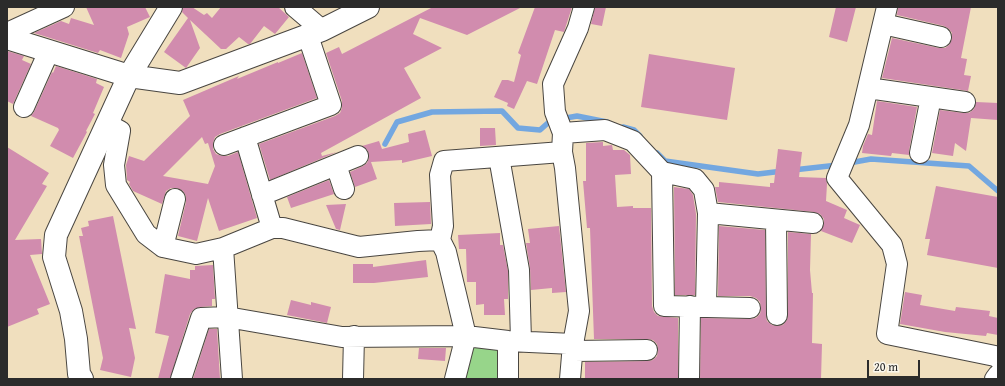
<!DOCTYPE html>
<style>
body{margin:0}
#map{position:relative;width:1005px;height:386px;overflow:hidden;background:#f0dfbe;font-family:"Gentium Book Plus",serif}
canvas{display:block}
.frame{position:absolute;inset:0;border:8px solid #2b2b2b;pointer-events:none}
.scale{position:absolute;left:867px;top:360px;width:53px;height:18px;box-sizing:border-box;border:2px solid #2b2b2b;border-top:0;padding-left:5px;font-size:12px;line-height:14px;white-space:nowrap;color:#2b2b2b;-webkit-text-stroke:3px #fbf7ec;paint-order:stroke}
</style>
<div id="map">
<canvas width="1005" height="386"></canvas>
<div class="frame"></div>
<div class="scale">20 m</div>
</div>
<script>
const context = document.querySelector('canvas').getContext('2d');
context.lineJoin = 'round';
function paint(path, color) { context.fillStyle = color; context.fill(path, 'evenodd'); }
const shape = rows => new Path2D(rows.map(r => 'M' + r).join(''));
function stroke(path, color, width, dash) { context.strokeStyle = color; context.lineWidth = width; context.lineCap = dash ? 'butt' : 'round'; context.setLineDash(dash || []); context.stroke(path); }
const green = shape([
 [473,343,498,344,498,379,464,379]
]);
const stream = shape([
 [566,118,577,116,607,122],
 [623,127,634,130,640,136],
 [385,144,397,122,432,112,502,111,518,128,540,130,549,122],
 [657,153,665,161,758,174,783,171],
 [849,163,871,159,969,166,998,191],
 [793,170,838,165]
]);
const building = shape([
 [86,7,145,7,150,17,127,27,129,34,121,58,100,50,98,53,34,33,61,21,69,24,71,18,94,25],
 [183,7,192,7,204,15,207,13,212,18,221,7,278,7,289,17,275,34,264,26,250,44,248,44,239,37,226,49,221,49,190,20,200,48,186,68,164,52,188,18,182,12],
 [433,7,522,7,467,35,420,18,413,34,442,48,404,68,421,98,321,153,322,156,337,152,270,180,259,144,335,116,340,113,342,108,342,101,326,53,339,47,342,54],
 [535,7,572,7,564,32,555,30,537,84,527,81,514,109,507,106,508,103,494,97,502,80,508,80,514,82,521,55,518,53],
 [595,7,606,7,602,26,591,24],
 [836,7,856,7,847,42,829,37],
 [898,7,971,7,961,58,967,59,964,75,971,76,968,91,882,78,892,38,939,48,945,48,949,45,952,39,952,33,949,29,944,26,897,15],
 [7,51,24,56,22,60,31,64,13,104,7,101],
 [302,53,317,98,220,134,215,137,213,143,213,149,216,154,222,156,228,156,238,152,257,218,219,231,208,198,197,241,178,236,186,202,186,196,183,191,177,188,171,188,166,191,162,204,133,191,129,184,130,182,127,180,126,165,129,156,144,161,190,116,183,100,239,76,237,79,278,62,278,63],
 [202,137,205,144,208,143,215,166,208,184,163,176],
 [649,54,735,68,727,120,641,107],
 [56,66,97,79,96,83,104,87,93,113,95,114,86,131,87,132,73,158,50,146,59,130,58,128,31,116,34,112,52,72,53,73],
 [877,101,917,107,909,151,909,155,892,153,891,156,862,153,863,146,868,134,872,135],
 [976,102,998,103,998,120,971,118,966,151,955,143,953,156,932,153,940,110,963,113,969,113,974,109],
 [480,128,495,128,496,145,480,146],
 [425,130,432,156,402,163,402,160,371,162,377,179,355,187,350,172,363,166,367,163,369,158,368,151,362,146,379,141,382,149,409,142,408,134],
 [603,142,603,146,612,145,613,150,624,150,630,155,631,174,615,175,617,207,633,206,633,208,651,208,652,306,654,312,658,316,678,318,678,378,585,379,585,362,648,361,653,360,657,356,658,350,657,344,653,340,647,339,594,339,590,228,587,228,583,181,586,181,586,143],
 [7,147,49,173,42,184,47,186,15,240,41,239,42,254,30,255,50,304,37,309,39,314,7,327],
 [778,149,802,152,799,177,826,178,827,184,826,201,847,210,844,218,860,225,852,243,821,231,824,224,824,219,820,214,814,212,718,202,715,187,719,187,719,182,770,187,770,183,774,183],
 [329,180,334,194,291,208,287,197],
 [936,186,998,197,998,268,927,255,930,239,925,239],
 [674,187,689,189,693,195,696,214,695,295,675,295],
 [430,202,431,224,395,226,394,203],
 [346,204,340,230,336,229,326,205],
 [113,216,136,329,129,328,135,358,131,377,100,370,103,358,79,236,83,236,81,228,89,226,88,221],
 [559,226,566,292,552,293,552,288,531,290,530,268,526,243,530,243,528,229],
 [719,226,765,230,766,315,767,321,772,325,777,326,783,325,787,320,788,315,788,232,811,234,810,270,812,293,813,293,812,343,822,344,821,379,700,379,701,318,750,319,756,318,760,314,761,309,760,302,756,298,750,296,718,296],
 [500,233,500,245,503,245,508,271,508,299,504,299,505,315,484,315,484,304,476,305,476,282,467,282,466,249,459,249,458,235],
 [426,260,428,277,374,283,353,283,353,264,373,264,373,267],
 [213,265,215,299,212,299,212,306,201,307,194,309,190,314,170,379,158,379,169,336,155,333,165,274,190,279,190,270,195,270,195,266],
 [905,292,922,295,920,305,955,311,956,307,990,311,989,316,998,318,998,335,987,333,986,336,945,332,900,324],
 [291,300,311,305,311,302,331,307,327,323,287,315],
 [209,329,217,329,220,379,193,379],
 [419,348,446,348,445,361,418,359]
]);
const minor = shape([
 [295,7,322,30],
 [887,7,859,125,837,178,892,245,897,264,887,334,995,356,998,358],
 [883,24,941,37],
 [7,33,64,7],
 [868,88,965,102],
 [24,107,49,51],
 [107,124,120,131,114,165,116,185,146,234,163,247,196,254,223,248,272,228,283,228,359,247,418,241,440,240,443,226,440,175,444,161,562,152],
 [563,133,605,130,633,141,662,172,695,179,704,190,708,213,706,306],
 [245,137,272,228],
 [224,145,331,105,308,36],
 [920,153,931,97],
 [499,157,519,270,521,341],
 [336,165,344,189],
 [662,172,664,306,750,308],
 [262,195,358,156],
 [708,213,813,223],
 [776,220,777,315],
 [440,240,446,252,466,336,455,379],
 [163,247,175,199],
 [223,248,232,379],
 [574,351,647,350],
 [181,379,201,318,227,317,342,337,466,336,508,341,573,344],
 [353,379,354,336],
 [508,379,508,341],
 [570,379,573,344,579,311,565,168,562,152,563,133,555,112,553,84,578,28,584,7],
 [689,379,690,306],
 [995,379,998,375]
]);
const tertiary = shape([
 [7,38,129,76,180,83,322,30,368,7],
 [82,379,79,374,76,339,71,311,54,257,56,235,129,76,171,7]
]);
paint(green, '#97d58a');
stroke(stream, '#73a7e0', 5.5);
paint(building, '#d18cae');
stroke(minor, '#494641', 22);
stroke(tertiary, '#494641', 24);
stroke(minor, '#fff', 20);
stroke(tertiary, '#fff', 22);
</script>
